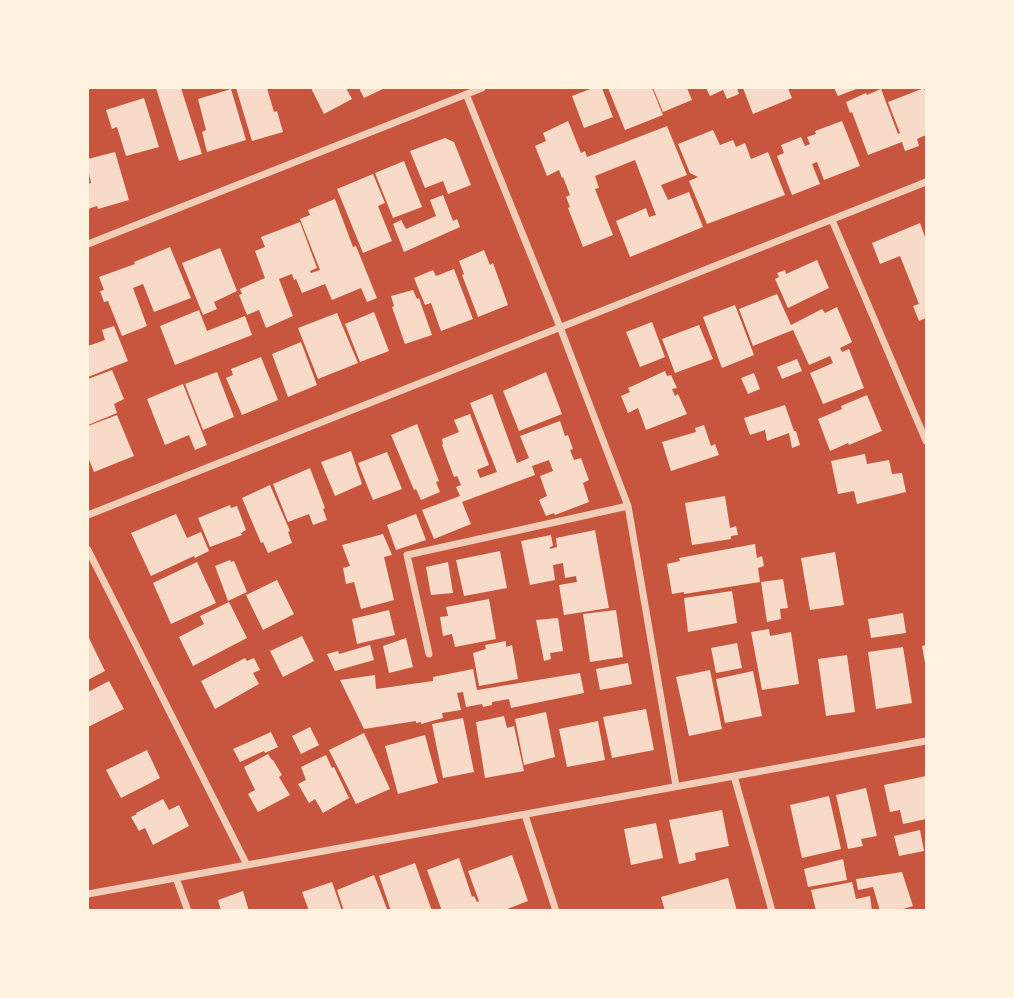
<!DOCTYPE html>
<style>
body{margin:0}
#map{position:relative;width:1014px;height:998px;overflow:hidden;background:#c8553d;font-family:"PT Sans Narrow",sans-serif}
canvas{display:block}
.frame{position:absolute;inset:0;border:89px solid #fff3e0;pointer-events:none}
</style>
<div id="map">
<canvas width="1014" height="998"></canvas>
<div class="frame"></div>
</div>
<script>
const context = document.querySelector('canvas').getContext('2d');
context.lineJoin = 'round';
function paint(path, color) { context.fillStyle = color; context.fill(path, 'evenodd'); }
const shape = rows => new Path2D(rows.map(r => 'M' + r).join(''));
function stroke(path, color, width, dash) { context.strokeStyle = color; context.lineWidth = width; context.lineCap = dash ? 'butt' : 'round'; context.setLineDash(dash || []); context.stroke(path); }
const building = shape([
 [156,88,181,88,202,154,179,161],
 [236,88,267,88,274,112,277,111,283,132,252,141],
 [311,88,346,88,352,99,324,114],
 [359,88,385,88,364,98],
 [593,88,602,88,613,117,584,128,572,96],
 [608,88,652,88,663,115,625,130],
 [653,88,687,88,692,100,663,112],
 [706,88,737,88,739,94,727,99,723,90,710,96],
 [743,88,788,88,792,98,753,114],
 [834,88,859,88,838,96],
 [924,88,926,94,926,135,917,139,919,146,905,151,902,142,868,155,852,112,850,113,846,102,866,93,867,95,881,89,898,134,900,133,888,102],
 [231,89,246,140,207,152,202,132,206,130,198,99],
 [144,98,159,147,126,156,117,127,112,129,106,110],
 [568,121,581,153,585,151,587,157,667,126,687,175,661,185,668,200,689,192,703,227,630,257,616,221,646,208,649,217,656,215,635,160,595,176,599,188,595,189,613,235,583,247,568,208,570,207,566,197,570,195,563,177,562,178,559,170,547,176,535,146,546,141,543,133],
 [842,121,860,166,824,180,817,162,812,164,820,184,792,195,777,156,784,153,781,145,801,137,805,146,810,144,807,137,816,134,815,131],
 [713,130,720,145,733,140,736,147,745,143,751,159,768,152,785,195,707,224,689,181,698,177,690,173,678,144],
 [445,138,454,142,471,185,448,194,443,181,425,188,410,151],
 [115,152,129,200,98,209,97,206,88,209,88,184,91,183,88,169,88,159],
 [404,161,422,207,393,218,375,173],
 [373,174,385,203,378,206,392,241,363,253,337,189],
 [443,195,453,221,457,219,460,227,404,252,393,224,401,220,406,229,436,216,430,200],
 [335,199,353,247,356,246,377,298,367,302,361,288,332,300,325,284,302,293,296,279,294,280,292,274,279,279,293,316,266,328,259,310,247,315,239,295,242,294,240,289,265,278,255,251,265,247,261,237,300,222,317,268,310,271,311,273,320,270,300,219,310,215,308,210],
 [920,223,926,240,926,318,919,321,913,306,919,304,900,256,880,264,872,243],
 [170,247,191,298,154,312,143,284,133,288,147,326,122,336,108,301,104,302,100,291,104,290,99,277,135,264,134,262],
 [220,248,237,291,214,302,217,309,203,315,182,263],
 [484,250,490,265,493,263,508,305,478,317,462,275,464,274,459,261],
 [817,260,829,288,788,308,775,279,779,277,777,273,785,270,786,274],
 [454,269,473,319,441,331,431,303,425,305,414,278,433,270,436,276],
 [413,290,417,299,419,298,432,335,405,344,392,307,394,306,391,296],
 [777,294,791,325,822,309,825,313,837,307,852,342,840,348,842,352,849,349,864,388,823,404,810,373,833,363,830,356,809,365,793,330,753,346,739,309],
 [735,305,754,355,722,368,703,317],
 [199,310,207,331,245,316,252,335,175,365,160,326],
 [374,312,389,351,360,362,345,324],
 [337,313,358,363,318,379,298,328],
 [652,322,665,357,640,367,626,332],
 [699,325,713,359,675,373,662,339],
 [114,326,128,361,88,377,88,346,105,340,102,330],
 [301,342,317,385,288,397,272,354],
 [261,357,278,400,242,415,226,378,233,375,231,369],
 [797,359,802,371,782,379,777,367],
 [112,370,124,399,114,404,117,413,88,425,88,379],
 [665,371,667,376,671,375,677,388,672,389,675,396,678,394,687,414,646,430,638,408,628,413,621,396,630,392,628,388],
 [217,372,234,417,203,430,185,384],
 [546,372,562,414,519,431,503,391],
 [754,373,760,389,748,394,741,378],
 [183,384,207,445,195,450,189,435,165,445,147,399],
 [492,394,517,463,529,458,520,436,560,421,565,436,568,435,573,449,570,450,574,460,581,458,589,480,583,483,589,502,555,515,554,513,546,516,539,500,547,496,540,476,553,471,549,460,532,466,535,475,462,502,471,524,434,539,422,510,460,496,456,487,461,485,457,476,454,477,442,445,443,444,442,439,459,432,454,420,470,414,489,465,477,470,480,478,497,472,470,403],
 [867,395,882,431,849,445,848,443,830,451,818,419,842,409,841,406],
 [785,405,794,431,796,431,800,445,792,448,789,433,767,441,765,430,750,435,744,418],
 [117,415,134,456,94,472,88,457,88,426],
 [417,424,439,481,436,482,440,492,421,500,416,489,414,490,391,435],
 [704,425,711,446,715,444,719,455,671,471,662,442,696,432,695,428],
 [351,451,362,484,335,496,321,462],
 [387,452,402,489,373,500,358,463],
 [865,454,867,464,889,460,892,474,902,473,906,492,857,504,854,491,838,494,831,461],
 [310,468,325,508,323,509,327,520,313,525,309,514,288,522,273,484],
 [270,485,290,531,288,532,292,543,268,553,263,542,261,543,242,498],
 [725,496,730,528,736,526,738,535,731,536,731,539,692,545,685,503],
 [230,505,231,508,237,506,246,530,241,533,242,535,210,547,198,518],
 [176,514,187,538,201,532,209,551,195,558,194,556,151,576,131,533],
 [416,514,426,540,396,550,387,525],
 [595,530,609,608,564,615,559,585,577,582,576,576,565,578,563,563,553,565,555,580,530,585,521,541,551,535,553,546,550,547,550,549,557,547,556,538],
 [383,534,392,555,384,557,394,600,361,609,354,582,346,584,343,568,350,566,342,545],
 [755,544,757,558,762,556,764,566,758,568,760,582,684,594,684,592,672,594,667,564,680,561,679,558],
 [500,551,507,588,464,596,456,560],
 [835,552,844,605,810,610,801,558],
 [230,560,231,562,234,561,247,592,228,601,215,566],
 [197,562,216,603,171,624,153,583],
 [448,562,453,593,431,595,426,567],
 [783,579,788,608,780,609,781,619,767,622,761,582],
 [277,580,294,614,263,630,246,595],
 [732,591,737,623,688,632,684,598],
 [489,599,496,639,455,647,452,634,443,636,440,617,448,616,446,607],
 [229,602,247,638,193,666,179,637,204,624,200,616],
 [389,610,395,635,357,644,352,619],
 [616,610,623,657,590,662,583,614],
 [903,613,906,633,871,638,868,619],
 [558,618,563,651,550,653,551,659,544,661,536,620],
 [769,629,770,636,791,632,799,684,762,690,751,632],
 [88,636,105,671,88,680],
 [302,636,314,661,283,677,270,651],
 [406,638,413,667,389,673,383,646],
 [506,641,506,647,512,645,518,679,479,686,473,653,486,649,485,645],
 [737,643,742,668,716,673,711,648],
 [370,645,374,660,335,671,327,654,338,651,339,654],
 [926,645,926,662,925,663,922,646],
 [903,647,912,703,876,709,868,652],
 [847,655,855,712,826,716,818,659],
 [245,658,247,661,254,658,260,670,253,673,259,684,215,709,201,681],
 [628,663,632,684,600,690,596,669],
 [473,669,477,690,580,673,584,693,511,708,509,699,492,702,492,705,483,707,482,704,466,707,463,692,457,693,461,710,442,713,443,718,421,724,421,722,416,723,416,721,364,729,340,680,375,675,376,689,433,681,433,677],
 [710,670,722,729,689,736,676,677],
 [753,671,762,716,725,723,716,679],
 [109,681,124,709,88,727,88,692],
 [646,709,654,750,612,758,603,717],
 [546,712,555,757,524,765,515,719],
 [504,716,507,728,514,726,524,771,485,778,476,722],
 [463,718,474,772,443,778,432,724],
 [598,721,605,760,567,767,559,729],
 [310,727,319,745,301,754,292,736],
 [271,732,278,747,265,753,264,751,240,762,233,749],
 [364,733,390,789,356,804,329,750],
 [425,735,438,783,398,794,385,746],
 [147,750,160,778,121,798,106,770],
 [268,754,272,760,273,760,282,775,279,777,290,795,258,812,248,794,255,790,244,767],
 [326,755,332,768,334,767,349,798,323,813,315,799,309,803,298,784,306,780,301,767],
 [926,776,926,819,903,824,900,810,890,812,884,785],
 [866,788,877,836,861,839,863,846,848,849,836,795],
 [829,796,841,849,802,858,790,805],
 [163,799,169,810,179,805,189,826,153,845,145,828,139,831,131,817,137,814,136,813],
 [722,810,729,846,695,853,696,860,679,864,669,820],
 [656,823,663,858,631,865,624,829],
 [920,830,924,851,899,856,894,836],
 [512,855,528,901,502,911,455,911,454,909,442,911,427,870,459,858,472,897,474,896,477,902,479,901,468,871],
 [843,859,847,880,808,887,804,869],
 [415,863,432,911,391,911,379,876],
 [902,872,913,906,897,911,880,911,873,887,858,890,856,879],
 [374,875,387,909,344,911,337,890],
 [728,878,737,911,665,911,661,897],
 [332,882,342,911,309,911,302,892],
 [852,882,856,899,870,896,872,911,816,911,811,890],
 [243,891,249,911,221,911,218,900]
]);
const minor = shape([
 [466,94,560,327,628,506,676,786],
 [832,220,926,441],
 [88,244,482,88],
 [88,515,926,182],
 [88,550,247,865],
 [429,654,407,555,628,506],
 [734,776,772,911],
 [525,815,556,911],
 [176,878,188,911],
 [88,894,926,741]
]);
paint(building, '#f7dbc8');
stroke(minor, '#f1ccb7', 7);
</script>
